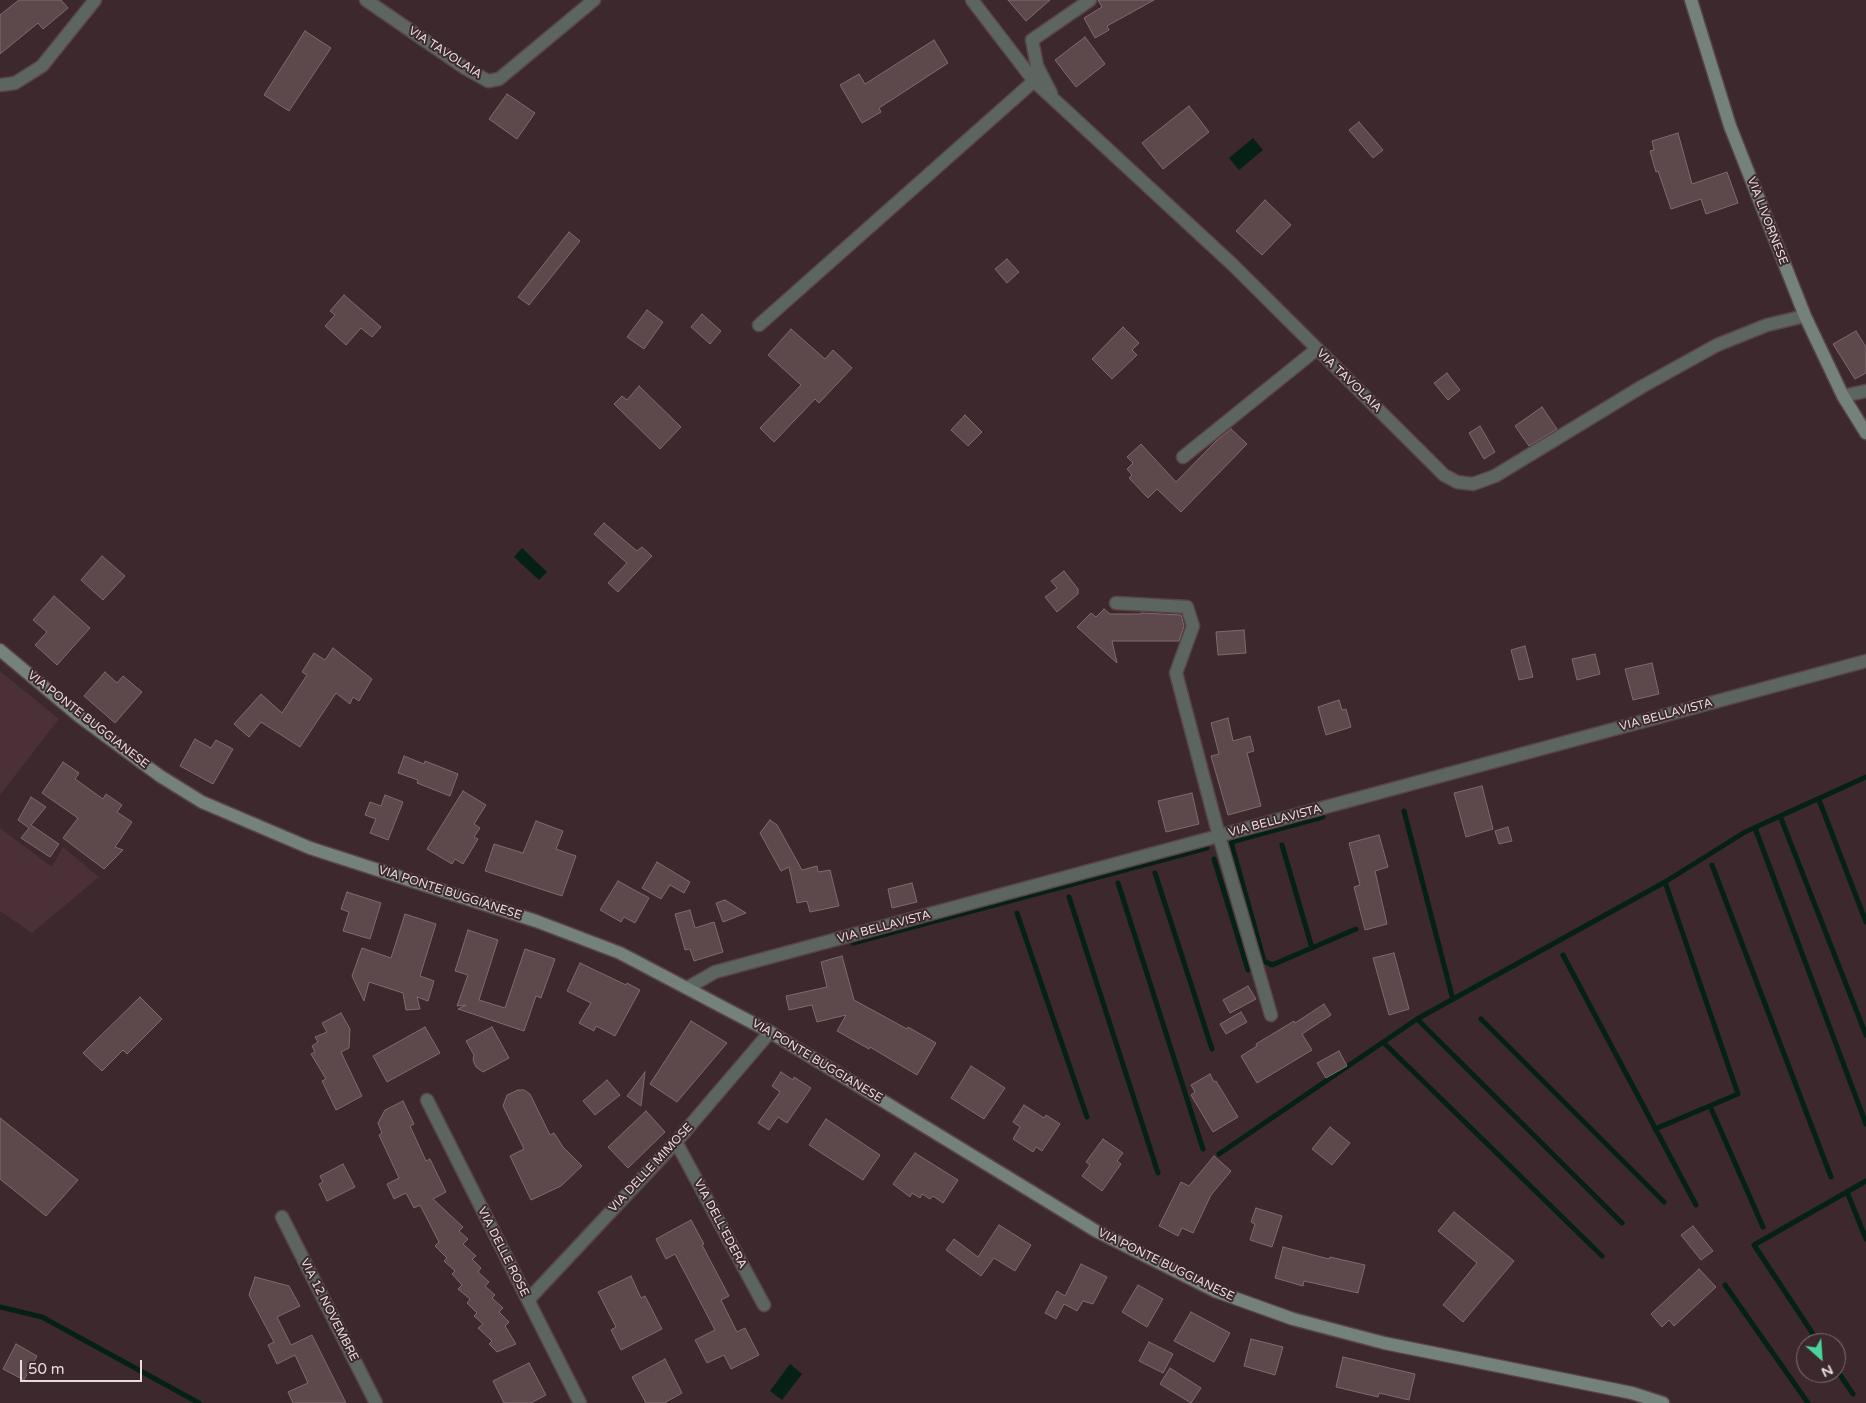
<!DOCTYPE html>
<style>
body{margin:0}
#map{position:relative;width:1866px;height:1403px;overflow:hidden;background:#3c282d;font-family:"Varela Round",sans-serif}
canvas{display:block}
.north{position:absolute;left:1796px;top:1333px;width:50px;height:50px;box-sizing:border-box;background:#3c282d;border:1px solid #817073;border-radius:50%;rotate:154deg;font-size:14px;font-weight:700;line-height:20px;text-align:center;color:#e8dbdd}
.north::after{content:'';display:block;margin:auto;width:18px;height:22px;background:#4ad49c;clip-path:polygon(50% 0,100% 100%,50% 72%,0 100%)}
.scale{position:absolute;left:20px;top:1360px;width:122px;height:22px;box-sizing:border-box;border:2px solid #e8dbdd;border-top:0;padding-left:6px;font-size:15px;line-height:18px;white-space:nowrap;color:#e8dbdd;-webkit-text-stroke:4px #3c282d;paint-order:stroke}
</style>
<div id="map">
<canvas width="1866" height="1403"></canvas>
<div class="north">N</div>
<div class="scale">50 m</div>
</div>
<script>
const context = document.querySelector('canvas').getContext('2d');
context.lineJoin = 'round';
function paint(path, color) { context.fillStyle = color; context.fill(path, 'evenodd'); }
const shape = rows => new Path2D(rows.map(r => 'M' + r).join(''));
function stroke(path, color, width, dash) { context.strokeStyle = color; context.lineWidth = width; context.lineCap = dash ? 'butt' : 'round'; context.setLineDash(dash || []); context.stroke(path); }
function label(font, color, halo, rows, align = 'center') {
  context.font = font + ' "Varela Round",sans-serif'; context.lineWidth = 4; context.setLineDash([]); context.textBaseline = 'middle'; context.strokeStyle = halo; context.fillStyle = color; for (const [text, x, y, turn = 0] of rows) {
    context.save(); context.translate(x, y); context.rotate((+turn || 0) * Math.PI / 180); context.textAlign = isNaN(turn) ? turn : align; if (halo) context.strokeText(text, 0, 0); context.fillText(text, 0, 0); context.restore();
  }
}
const built = shape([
 [0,671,59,719,0,795],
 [0,828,52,867,63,847,99,877,32,933,0,911]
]);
const water = shape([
 [1253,138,1263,150,1239,170,1229,158],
 [522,548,547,572,539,580,514,557],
 [790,1364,802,1374,782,1400,770,1391]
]);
const stream = shape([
 [1819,800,1866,922],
 [1404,811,1452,996],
 [1780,816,1866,1035],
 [1323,817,1231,842,1264,961,1272,965,1356,929],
 [1755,828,1866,1124],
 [1282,845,1312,948],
 [1214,859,1248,970],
 [1712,865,1831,1177],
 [1155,873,1212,1049],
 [1118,883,1203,1149],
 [1069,897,1158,1173],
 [1017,913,1087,1117],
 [853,943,1207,848],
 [1563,955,1696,1205],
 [1417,1019,1622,1223],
 [1481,1019,1664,1202],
 [1384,1043,1602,1256],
 [1710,1106,1763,1227],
 [1655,1129,1738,1094,1665,882],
 [1219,1154,1417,1019,1665,882,1745,832,1866,777],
 [1847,1192,1866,1239],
 [1725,1285,1808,1403],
 [0,1307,42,1317,199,1403],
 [1819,1343,1754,1245,1866,1181],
 [1836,1369,1853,1394]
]);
const building = shape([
 [19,0,61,0,68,8,43,29,38,23,0,54,0,15,19,0],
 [1008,0,1050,0,1026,21,1008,0],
 [1098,0,1154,0,1107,26,1109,30,1095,38,1084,18,1102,7,1098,0],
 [305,31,331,48,289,111,264,95,305,31],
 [1085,37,1105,64,1076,87,1055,60,1085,37],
 [934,40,948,63,879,108,881,112,862,123,840,85,859,74,865,84,934,40],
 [507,94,535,113,517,139,489,119,507,94],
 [1189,106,1209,132,1163,169,1142,143,1189,106],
 [1359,122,1383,150,1373,158,1349,130,1359,122],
 [1678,133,1692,184,1727,172,1738,203,1706,214,1701,199,1671,209,1658,171,1656,172,1650,151,1654,150,1652,141,1678,133],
 [1265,200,1291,225,1262,255,1236,231,1265,200],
 [569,232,580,241,529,305,518,297,569,232],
 [1007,259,1019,272,1007,283,995,269,1007,259],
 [344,295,381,327,372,337,361,328,346,345,325,326,335,315,330,311,344,295],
 [647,310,663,322,644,349,627,337,647,310],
 [702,314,721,331,710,344,691,327,702,314],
 [1123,327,1139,343,1132,350,1137,355,1112,379,1092,359,1123,327],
 [791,329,825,359,833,350,852,368,819,403,815,399,774,442,760,428,801,385,768,355,791,329],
 [1856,331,1866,347,1866,373,1855,379,1833,344,1856,331],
 [1447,373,1460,390,1448,400,1434,383,1447,373],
 [639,386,681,427,660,449,614,404,622,396,627,400,639,386],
 [1542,407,1557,429,1529,446,1515,426,1542,407],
 [965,415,982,432,968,446,951,430,965,415],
 [1480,426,1495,452,1484,459,1469,433,1480,426],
 [1231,429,1247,444,1181,512,1157,489,1148,498,1129,478,1132,475,1127,469,1133,463,1127,457,1141,444,1176,482,1216,441,1231,429],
 [604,523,637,551,642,547,652,556,618,592,608,583,627,563,594,534,604,523],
 [102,556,125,576,103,600,81,580,102,556],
 [1064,571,1078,589,1078,594,1057,612,1045,597,1057,588,1051,581,1064,571],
 [54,596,90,628,57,665,35,645,47,632,33,620,54,596],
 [1104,609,1110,614,1141,614,1141,613,1181,615,1184,626,1179,641,1112,641,1117,663,1077,627,1091,613,1096,617,1104,609],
 [1244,630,1246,653,1218,655,1216,632,1244,630],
 [1525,646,1533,677,1519,680,1511,650,1525,646],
 [333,648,372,679,359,701,353,697,350,704,336,693,300,747,261,722,249,737,234,724,261,694,282,713,307,675,302,672,314,653,325,660,333,648],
 [1595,654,1600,674,1577,680,1572,659,1595,654],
 [1652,663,1659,694,1633,700,1625,669,1652,663],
 [105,672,117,683,123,676,142,692,115,723,84,696,105,672],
 [1339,700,1342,710,1346,709,1351,727,1326,735,1318,707,1339,700],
 [1228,718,1233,741,1250,736,1254,751,1247,753,1261,806,1228,815,1211,756,1219,754,1211,723,1228,718],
 [195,739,211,748,216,740,233,749,213,784,180,766,195,739],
 [404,756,424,764,425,761,458,774,450,796,417,783,418,780,398,773,404,756],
 [63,762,79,773,75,779,103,799,106,794,122,805,117,812,132,822,115,847,123,850,104,869,63,838,78,818,42,793,63,762],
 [1482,786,1493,829,1466,837,1454,793,1482,786],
 [463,791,486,805,474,824,480,828,474,837,478,839,463,864,455,859,452,864,427,849,463,791],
 [1192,793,1199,824,1166,832,1158,801,1192,793],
 [385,795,403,802,388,840,370,833,376,819,365,815,370,802,381,806,385,795],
 [31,797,46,807,31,825,59,844,50,857,21,838,29,828,18,820,31,797],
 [770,820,777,825,802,870,817,866,818,872,830,870,839,906,810,912,807,901,797,903,789,867,781,871,760,833,770,820],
 [536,821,563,831,556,849,576,856,562,896,485,871,494,844,523,853,536,821],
 [1508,827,1512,841,1499,844,1495,831,1508,827],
 [1379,835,1388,867,1375,871,1387,924,1365,930,1354,887,1360,885,1349,843,1379,835],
 [657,862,690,882,684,893,670,885,661,899,642,888,657,862],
 [618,881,649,898,635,923,624,917,621,922,600,910,618,881],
 [912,883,917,902,892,908,888,889,912,883],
 [347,892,381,903,370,939,343,931,349,912,341,909,347,892],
 [725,900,746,913,723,922,716,903,725,900],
 [690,910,695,928,714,922,723,952,694,961,690,949,685,950,675,914,690,910],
 [405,914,436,924,420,976,434,981,428,1001,417,997,420,1009,406,1010,403,993,369,982,364,1001,352,976,362,948,391,958,405,914],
 [468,930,498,940,479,1000,505,1008,525,949,555,959,541,998,536,996,524,1031,458,1009,466,1005,457,1006,468,975,455,971,468,930],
 [1394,953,1409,1009,1389,1015,1373,958,1394,953],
 [842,956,854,1000,907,1029,908,1027,936,1043,917,1075,870,1047,869,1049,837,1031,846,1015,817,1022,812,1005,789,1010,786,996,827,987,821,962,842,956],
 [580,963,626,985,627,983,640,990,615,1036,596,1026,594,1031,579,1023,591,1003,567,991,580,963],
 [1248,986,1256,999,1230,1013,1223,1000,1248,986],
 [140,997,162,1019,127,1054,123,1050,102,1071,83,1053,140,997],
 [1324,1004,1331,1015,1302,1034,1312,1050,1257,1083,1241,1056,1257,1046,1256,1044,1294,1021,1295,1023,1324,1004],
 [1241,1012,1247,1022,1226,1034,1220,1024,1241,1012],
 [341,1013,350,1029,349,1048,341,1052,362,1096,336,1110,322,1081,326,1079,311,1054,315,1052,312,1046,318,1042,315,1037,327,1032,322,1023,341,1013],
 [691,1021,727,1043,677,1102,650,1084,691,1021],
 [425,1027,440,1053,387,1082,373,1056,425,1027],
 [492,1027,509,1058,483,1072,476,1067,473,1060,474,1055,466,1041,492,1027],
 [1339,1051,1347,1066,1326,1078,1317,1063,1339,1051],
 [971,1066,1005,1088,984,1119,951,1098,971,1066],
 [645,1072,641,1106,627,1096,645,1072],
 [781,1072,793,1080,794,1077,811,1088,787,1123,778,1117,769,1130,758,1123,780,1092,772,1086,781,1072],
 [1210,1074,1214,1082,1216,1081,1238,1117,1213,1132,1191,1095,1195,1092,1191,1085,1210,1074],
 [607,1080,620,1095,595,1115,583,1101,607,1080],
 [518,1090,524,1090,530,1094,550,1135,554,1133,563,1147,582,1166,561,1186,531,1200,510,1156,524,1149,503,1106,507,1095,518,1090],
 [403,1101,414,1124,410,1126,426,1161,430,1159,446,1192,433,1199,463,1227,459,1231,468,1239,463,1244,476,1256,472,1259,481,1268,478,1272,489,1282,485,1286,495,1295,492,1298,503,1308,499,1312,509,1322,505,1326,516,1344,497,1352,489,1344,492,1341,478,1328,483,1324,474,1316,477,1313,467,1303,470,1299,458,1289,462,1285,452,1274,455,1271,444,1261,447,1258,435,1246,439,1242,420,1205,414,1208,406,1193,394,1199,387,1184,399,1178,379,1135,382,1133,378,1123,385,1110,403,1101],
 [1024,1105,1044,1118,1046,1115,1060,1124,1042,1151,1036,1147,1033,1152,1013,1139,1020,1127,1013,1122,1024,1105],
 [646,1111,665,1132,628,1168,608,1147,646,1111],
 [0,1118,78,1180,46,1216,0,1179,0,1118],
 [826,1119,880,1155,863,1180,809,1145,826,1119],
 [1330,1127,1350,1143,1332,1165,1312,1149,1330,1127],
 [1103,1139,1123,1153,1117,1161,1121,1164,1102,1191,1082,1176,1090,1165,1086,1162,1103,1139],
 [915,1153,958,1180,943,1203,933,1196,930,1199,922,1194,920,1198,912,1193,910,1197,893,1184,915,1153],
 [1214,1156,1231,1171,1211,1195,1193,1233,1182,1228,1178,1236,1159,1226,1181,1182,1189,1186,1214,1156],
 [343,1164,355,1187,327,1201,319,1184,323,1182,320,1176,343,1164],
 [1256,1208,1282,1216,1272,1247,1250,1240,1255,1224,1251,1222,1256,1208],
 [1454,1212,1514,1261,1463,1322,1443,1305,1477,1263,1438,1231,1454,1212],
 [691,1220,704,1244,702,1245,729,1296,721,1300,737,1332,745,1328,759,1355,731,1369,724,1355,707,1363,695,1340,715,1330,675,1254,666,1259,656,1239,691,1220],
 [999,1225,1031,1245,1015,1271,994,1258,981,1276,946,1250,954,1239,978,1257,999,1225],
 [1693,1226,1713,1251,1701,1260,1681,1235,1693,1226],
 [1283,1247,1329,1259,1330,1257,1365,1265,1358,1293,1304,1281,1303,1286,1275,1278,1283,1247],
 [1081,1264,1107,1277,1093,1304,1083,1301,1077,1311,1064,1304,1056,1319,1045,1313,1057,1291,1065,1296,1081,1264],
 [1699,1269,1716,1287,1674,1326,1669,1320,1662,1327,1651,1314,1699,1269],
 [631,1276,641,1298,645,1296,662,1329,621,1350,611,1330,616,1327,598,1292,631,1276],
 [255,1277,289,1286,300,1306,277,1317,291,1345,312,1335,346,1403,293,1403,288,1392,308,1383,295,1355,277,1364,268,1345,274,1342,249,1295,255,1277],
 [1138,1285,1163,1299,1147,1327,1122,1312,1138,1285],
 [1191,1312,1230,1333,1214,1362,1174,1341,1191,1312],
 [1251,1339,1283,1347,1275,1375,1244,1366,1251,1339],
 [1149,1342,1173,1354,1163,1373,1139,1361,1149,1342],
 [16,1344,37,1356,24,1380,3,1369,16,1344],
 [1343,1357,1415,1374,1409,1400,1379,1393,1378,1397,1336,1387,1343,1357],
 [665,1359,682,1393,664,1403,646,1403,632,1377,665,1359],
 [529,1363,546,1395,531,1403,504,1403,493,1381,529,1363],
 [1170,1368,1201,1388,1191,1403,1160,1384,1170,1368]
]);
const street = shape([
 [366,0,465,68,488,81,499,79,594,0],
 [972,0,1034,81,1233,265,1444,475,1457,482,1473,484,1495,476,1643,386,1717,345,1767,325,1805,316],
 [0,85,15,83,42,66,95,0],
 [1051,93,1037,66,1032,40,1090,0],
 [759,325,1034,81],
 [1843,396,1866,391],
 [1183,457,1317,349],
 [1116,603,1187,607,1193,626,1176,673,1219,836,1271,1015],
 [687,988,715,972,1866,661],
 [427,1100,580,1403],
 [676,1142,764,1305],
 [282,1217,376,1403],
 [528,1300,676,1142,770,1032]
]);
const secondary = shape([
 [1691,0,1730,126,1805,316,1843,396,1866,433],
 [0,650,80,717,160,776,202,802,310,848,536,921,620,953,770,1032,1096,1231,1215,1291,1293,1319,1384,1343,1632,1393,1663,1403]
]);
const streetNames = [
 ["VIA TAVOLAIA",445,53,33],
 ["VIA LIVORNESE",1767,221,69],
 ["VIA TAVOLAIA",1349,381,44],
 ["VIA BELLAVISTA",1666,715,-15],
 ["VIA PONTE BUGGIANESE",88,720,38],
 ["VIA BELLAVISTA",1275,821,-15],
 ["VIA PONTE BUGGIANESE",450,893,18],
 ["VIA BELLAVISTA",884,927,-15],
 ["VIA PONTE BUGGIANESE",817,1061,31],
 ["VIA DELLE MIMOSE",651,1168,-47],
 ["VIA DELL'EDERA",720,1224,62],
 ["VIA DELLE ROSE",503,1252,63],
 ["VIA PONTE BUGGIANESE",1166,1265,26],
 ["VIA 12 NOVEMBRE",329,1310,63]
];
paint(built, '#4b3037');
paint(water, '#052115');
stroke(stream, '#052115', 5);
paint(building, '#5d484c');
stroke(building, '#816a6f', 1);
stroke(street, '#584549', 15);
stroke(secondary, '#584549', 15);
stroke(street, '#5c6560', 12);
stroke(secondary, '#74827b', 12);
label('12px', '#e8dbdd', '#3c282d', streetNames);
</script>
